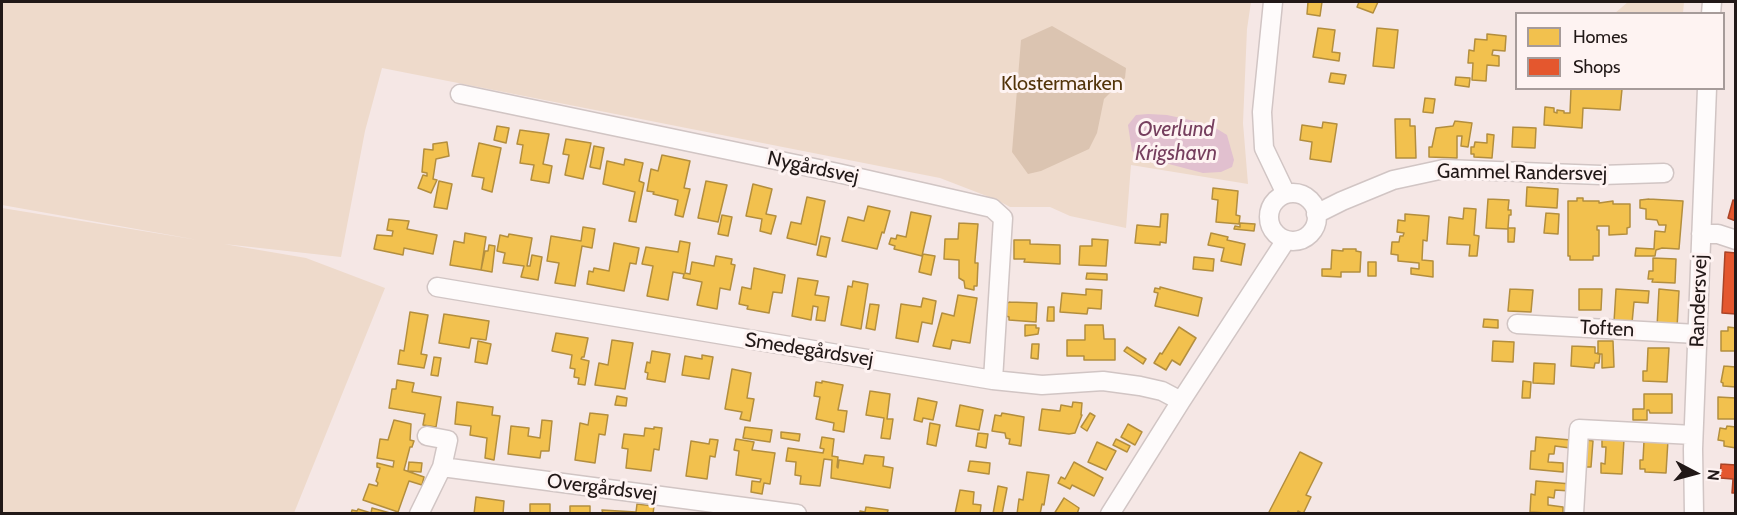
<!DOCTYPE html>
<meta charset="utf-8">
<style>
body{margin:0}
#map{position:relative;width:1737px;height:515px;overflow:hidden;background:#f5e7e5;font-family:Cabin,sans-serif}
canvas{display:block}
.frame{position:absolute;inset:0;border:3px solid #211817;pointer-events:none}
.legend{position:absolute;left:1515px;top:12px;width:210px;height:78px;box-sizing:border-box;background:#fef3f2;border:2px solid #a69b9a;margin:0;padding:8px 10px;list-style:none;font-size:18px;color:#211817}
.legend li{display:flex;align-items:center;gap:12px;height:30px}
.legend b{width:30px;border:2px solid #a69b9a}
.north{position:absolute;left:1665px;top:443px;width:60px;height:60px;-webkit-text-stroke:4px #fef3f2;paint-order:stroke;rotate:96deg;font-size:16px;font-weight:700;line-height:24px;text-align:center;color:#211817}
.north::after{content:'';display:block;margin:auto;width:21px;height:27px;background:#211817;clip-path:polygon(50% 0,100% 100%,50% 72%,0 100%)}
</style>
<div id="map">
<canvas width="1737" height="515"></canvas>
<div class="frame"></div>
<ul class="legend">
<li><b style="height:16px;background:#f2c14e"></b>Homes</li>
<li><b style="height:16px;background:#e4572e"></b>Shops</li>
</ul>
<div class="north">N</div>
</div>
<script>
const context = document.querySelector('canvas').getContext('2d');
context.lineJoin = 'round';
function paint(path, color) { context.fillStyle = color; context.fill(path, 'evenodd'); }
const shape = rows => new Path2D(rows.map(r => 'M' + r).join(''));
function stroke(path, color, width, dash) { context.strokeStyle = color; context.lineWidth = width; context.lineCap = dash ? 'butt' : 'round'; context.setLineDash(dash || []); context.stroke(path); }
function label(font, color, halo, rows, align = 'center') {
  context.font = font + ' Cabin,sans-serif'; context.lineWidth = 6; context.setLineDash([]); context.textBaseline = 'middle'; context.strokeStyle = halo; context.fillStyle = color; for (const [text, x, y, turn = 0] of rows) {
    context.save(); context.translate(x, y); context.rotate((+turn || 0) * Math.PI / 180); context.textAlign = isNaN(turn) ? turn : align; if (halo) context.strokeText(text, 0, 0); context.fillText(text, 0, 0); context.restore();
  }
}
const green = shape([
 [2,2,1251,2,1247,29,1243,123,1248,184,1131,165,1126,228,1070,216,1050,207,1010,207,997,200,940,178,382,68,365,131,341,257,224,244,306,258,385,288,294,513,2,513,2,208,198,240,2,205],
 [1628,2,1684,2,1683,13,1615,13]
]);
const forest = shape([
 [1052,26,1126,68,1125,78,1104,99,1097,133,1089,149,1041,171,1028,174,1012,152,1021,40]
]);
const water = shape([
 [1148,114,1167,115,1190,120,1214,127,1227,135,1234,160,1232,167,1221,172,1203,173,1146,158,1132,151,1128,125,1136,115]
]);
const homes = shape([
 [1308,2,1322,2,1320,16,1307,14,1308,2],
 [1359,2,1378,2,1373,13,1357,7,1359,2],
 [1318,28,1335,30,1332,52,1340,53,1339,61,1313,57,1318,28],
 [1377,28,1398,30,1394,68,1373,66,1377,28],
 [1487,34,1506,36,1505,51,1493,50,1492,55,1499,56,1499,66,1487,65,1486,81,1472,80,1473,63,1468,63,1469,50,1474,51,1475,39,1487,40,1487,34],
 [1331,73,1346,75,1344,84,1329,82,1331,73],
 [1456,77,1470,78,1469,87,1455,85,1456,77],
 [1571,88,1622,89,1620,110,1583,108,1582,128,1544,125,1545,107,1554,108,1554,112,1557,113,1557,110,1564,111,1564,113,1570,113,1571,88],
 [1425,98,1435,99,1433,113,1423,112,1425,98],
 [1395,119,1410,119,1410,126,1415,126,1416,158,1396,158,1395,119],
 [1455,121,1472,123,1468,147,1461,146,1462,136,1457,136,1457,158,1429,157,1429,147,1432,147,1436,128,1453,126,1455,121],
 [1323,122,1337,124,1331,162,1310,159,1312,142,1300,140,1302,125,1322,128,1323,122],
 [497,126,509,128,506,143,494,140,497,126],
 [1513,127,1536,128,1535,148,1512,147,1513,127],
 [520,130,549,134,543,164,552,166,549,183,531,180,534,165,520,163,523,145,517,144,520,130],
 [1487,134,1494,135,1492,158,1474,157,1474,154,1471,154,1471,147,1474,147,1475,142,1487,143,1487,134],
 [566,139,591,143,583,179,565,175,569,155,563,154,566,139],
 [447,142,449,156,436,159,433,179,437,180,431,193,418,188,423,175,427,176,427,173,422,172,424,149,433,150,433,144,447,142],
 [479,143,501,148,492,192,482,189,484,178,472,176,479,143],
 [594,146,604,148,600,169,590,167,594,146],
 [662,155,690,161,684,188,690,189,683,217,675,215,678,200,653,194,654,192,647,191,651,169,658,171,662,155],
 [625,159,643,163,639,181,644,183,636,222,629,221,635,192,603,184,607,161,624,165,625,159],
 [439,181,452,184,447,209,434,207,439,181],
 [706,181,727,185,718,222,698,218,706,181],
 [753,184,772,189,766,214,776,216,771,234,760,231,762,219,746,216,753,184],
 [1527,187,1558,189,1557,208,1526,206,1527,187],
 [1213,188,1238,191,1236,215,1240,216,1239,224,1216,222,1218,200,1212,199,1213,188],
 [807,197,825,201,816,245,787,238,791,222,801,224,807,197],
 [1577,198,1583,198,1583,201,1599,201,1599,203,1613,201,1613,204,1630,204,1630,227,1627,228,1627,234,1609,235,1609,226,1597,226,1597,230,1599,230,1599,256,1593,256,1593,260,1570,260,1570,256,1568,256,1568,201,1577,201,1577,198],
 [1488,199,1509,200,1508,210,1511,210,1511,215,1509,215,1508,228,1515,228,1514,242,1508,242,1508,229,1486,228,1488,199],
 [1649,199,1683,201,1679,249,1662,248,1656,250,1655,256,1635,256,1636,248,1654,249,1655,231,1665,232,1666,225,1659,225,1657,220,1646,219,1646,209,1640,208,1640,200,1649,199],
 [868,206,890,211,884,233,882,232,877,249,842,241,848,217,864,221,868,206],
 [1464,208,1476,209,1474,235,1479,236,1477,256,1469,256,1470,245,1447,244,1449,217,1463,219,1464,208],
 [911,212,931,216,922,256,894,249,895,246,889,244,891,238,896,239,897,235,906,237,911,212],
 [1546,213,1559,214,1558,234,1544,233,1546,213],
 [1161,214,1168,214,1166,243,1160,242,1160,245,1135,243,1137,225,1160,227,1161,214],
 [1405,214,1429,216,1427,241,1423,240,1422,260,1433,261,1433,277,1411,274,1411,268,1419,269,1419,263,1398,261,1398,255,1391,254,1392,242,1399,242,1400,236,1403,236,1404,233,1397,232,1398,220,1405,221,1405,214],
 [722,215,732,217,728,236,718,234,722,215],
 [389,219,409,221,407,229,437,235,433,254,404,248,403,255,374,249,377,235,392,236,393,231,387,230,389,219],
 [959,223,978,224,975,260,975,263,978,263,977,286,974,286,974,290,965,288,964,281,959,278,959,260,944,259,945,239,958,239,959,223],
 [1240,223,1255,224,1254,231,1234,229,1235,226,1240,227,1240,223],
 [583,227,595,229,592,248,582,246,575,286,555,283,559,263,547,261,551,236,581,241,583,227],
 [465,233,486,237,481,270,450,265,454,241,464,243,465,233],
 [1211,233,1228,237,1227,240,1245,244,1241,265,1221,261,1224,248,1208,245,1211,233],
 [509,234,532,238,527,266,530,266,532,255,542,257,538,280,521,277,524,266,503,263,505,253,497,251,500,235,508,237,509,234],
 [821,236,830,238,826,257,817,255,821,236],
 [1092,239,1108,240,1106,266,1079,265,1080,246,1092,246,1092,239],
 [1014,240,1030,240,1030,244,1060,245,1060,264,1024,262,1025,259,1014,259,1014,240],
 [680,241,690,243,685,273,690,274,692,262,714,266,716,256,732,259,731,264,735,265,730,290,720,288,717,309,697,305,702,282,683,278,684,274,673,272,668,300,647,296,653,266,642,264,646,247,678,252,680,241],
 [614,243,639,248,636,264,630,263,624,291,587,284,589,271,593,272,594,268,609,271,614,243],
 [489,245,495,246,492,272,481,270,485,251,488,251,489,245],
 [1343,249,1356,249,1356,251,1361,252,1360,272,1341,272,1341,277,1322,276,1322,269,1331,269,1332,250,1343,251,1343,249],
 [923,254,935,256,931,275,919,272,923,254],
 [1194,257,1214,259,1213,271,1193,269,1194,257],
 [1653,258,1676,259,1675,283,1652,282,1653,279,1648,279,1649,271,1653,271,1653,258],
 [1368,262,1376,262,1376,276,1368,276,1368,262],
 [754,268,785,275,782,293,773,292,769,313,747,309,748,306,739,304,742,287,751,289,754,268],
 [1087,273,1107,274,1107,280,1086,279,1087,273],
 [798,278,818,281,815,295,829,297,825,321,816,320,818,307,813,306,811,320,792,316,798,278],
 [853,281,868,284,861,329,841,325,848,286,852,287,853,281],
 [1160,287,1202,298,1198,316,1155,306,1158,293,1154,292,1155,288,1160,289,1160,287],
 [1086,289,1102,290,1101,309,1088,308,1087,314,1060,312,1062,293,1086,295,1086,289],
 [1510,289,1533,290,1531,312,1508,311,1510,289],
 [1579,289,1602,289,1601,310,1579,310,1579,289],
 [1616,289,1649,291,1648,303,1634,302,1632,323,1614,322,1616,289],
 [1659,289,1679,291,1677,328,1657,327,1659,289],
 [958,295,977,298,970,343,952,340,950,349,933,346,942,313,954,316,958,295],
 [923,298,936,301,932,324,922,322,918,342,896,338,901,304,921,307,923,298],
 [1010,302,1037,303,1036,322,1009,320,1009,317,1006,316,1007,303,1010,302],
 [870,304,879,305,875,330,866,328,870,304],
 [1048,307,1054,307,1054,321,1047,321,1048,307],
 [410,312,428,315,421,354,427,355,424,368,398,364,400,350,404,351,410,312],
 [444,314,489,321,486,340,471,338,469,348,439,343,444,314],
 [1484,319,1498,320,1498,328,1483,327,1484,319],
 [1025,325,1036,325,1036,328,1039,328,1038,334,1025,336,1025,325],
 [1085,325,1103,325,1104,339,1115,339,1115,360,1084,360,1084,356,1067,356,1067,340,1085,340,1085,325],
 [1179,327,1196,338,1180,365,1172,360,1166,370,1154,363,1160,353,1162,354,1179,327],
 [1728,327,1736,328,1736,351,1721,351,1721,331,1728,331,1728,327],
 [556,333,588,338,584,357,582,357,581,359,589,361,585,385,578,384,579,378,574,377,575,369,570,368,572,355,552,351,556,333],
 [612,340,633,343,625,389,595,385,599,363,608,365,612,340],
 [478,341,491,344,487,364,475,362,478,341],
 [1493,341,1514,342,1513,362,1492,361,1493,341],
 [1598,341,1613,341,1614,367,1602,368,1602,354,1598,354,1598,341],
 [1032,344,1039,344,1038,359,1031,358,1032,344],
 [1572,346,1595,347,1595,353,1600,354,1599,363,1595,363,1594,368,1571,366,1572,346],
 [1127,347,1146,359,1143,364,1124,351,1127,347],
 [1648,348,1669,348,1667,382,1643,381,1643,371,1647,371,1648,348],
 [652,351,670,354,665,382,647,379,648,373,645,372,647,362,650,363,652,351],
 [702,355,713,357,709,379,682,375,685,356,702,359,702,355],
 [434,357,441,358,438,376,431,375,434,357],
 [1534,363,1555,364,1554,384,1533,383,1534,363],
 [1724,366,1736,367,1736,387,1723,386,1723,383,1721,382,1724,366],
 [732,369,751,373,747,398,754,399,750,421,740,419,742,412,725,409,732,369],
 [397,380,414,383,412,392,441,397,436,427,423,425,425,414,389,408,392,389,396,389,397,380],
 [822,381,843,385,838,410,847,411,844,432,833,430,834,423,816,419,820,397,814,396,816,382,822,383,822,381],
 [1523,381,1531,382,1530,398,1522,398,1523,381],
 [870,391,890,394,887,419,893,419,890,439,881,438,884,418,866,415,870,391],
 [1644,394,1672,394,1672,413,1650,413,1649,410,1647,410,1647,420,1633,420,1633,409,1644,409,1644,394],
 [617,396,627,398,626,406,615,405,617,396],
 [1718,397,1736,398,1736,423,1735,419,1718,419,1718,397],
 [918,398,937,402,933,420,923,418,922,422,914,420,918,398],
 [457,402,493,407,492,415,500,416,494,460,485,458,487,438,470,435,471,426,455,424,457,402],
 [1073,402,1082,403,1081,415,1082,415,1075,433,1069,434,1039,430,1042,409,1060,411,1061,405,1072,407,1073,402],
 [960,405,983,410,979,430,956,426,960,405],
 [590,413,608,415,605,435,599,434,595,463,575,460,580,423,588,425,590,413],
 [1002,413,1024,417,1021,446,1009,444,1010,439,1006,438,1005,433,992,431,995,415,1001,416,1002,413],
 [1090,413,1095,416,1087,431,1081,427,1090,413],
 [394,420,411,424,410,440,414,441,412,447,410,447,404,470,424,477,422,485,409,481,398,512,363,500,369,484,377,486,378,483,376,481,380,468,377,467,377,463,393,467,394,461,377,458,380,439,388,440,394,420],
 [542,420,552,421,549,451,541,451,540,458,508,454,511,426,529,428,528,436,540,438,542,420],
 [930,423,940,425,936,446,927,444,930,423],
 [1128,424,1142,432,1135,445,1121,437,1128,424],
 [1727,426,1736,427,1736,448,1724,446,1724,441,1718,440,1720,428,1726,429,1727,426],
 [654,427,662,428,659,450,654,449,651,471,626,468,628,449,622,448,624,434,644,436,645,428,654,429,654,427],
 [745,427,772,430,770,442,743,438,745,427],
 [781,432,800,434,799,441,781,438,781,432],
 [978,433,988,434,986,448,976,446,978,433],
 [822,437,834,439,832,456,838,457,837,467,838,468,839,460,863,464,865,455,884,457,883,466,893,468,890,488,831,478,832,460,824,459,820,486,800,484,801,476,795,475,796,462,786,461,788,448,823,453,824,449,820,448,822,437],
 [1536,437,1571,440,1570,448,1555,446,1554,454,1549,454,1548,462,1563,463,1563,472,1530,469,1531,451,1535,451,1536,437],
 [1602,438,1624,439,1622,474,1601,473,1601,463,1605,464,1606,447,1602,447,1602,438],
 [710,439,718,440,715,457,710,456,707,479,686,476,691,441,709,444,710,439],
 [736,439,754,442,752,450,775,453,770,484,764,483,762,494,751,492,752,481,760,482,761,479,736,475,739,451,734,450,736,439],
 [1116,439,1130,446,1127,452,1113,445,1116,439],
 [1587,440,1593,441,1591,467,1586,467,1587,440],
 [1668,440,1666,473,1645,472,1645,469,1640,469,1640,460,1643,460,1644,441,1668,440],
 [1097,442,1116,451,1106,470,1088,462,1097,442],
 [1300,452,1322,463,1306,495,1311,497,1303,514,1298,511,1297,514,1268,514,1300,452],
 [970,461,990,463,989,474,968,471,970,461],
 [409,462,422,463,421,472,408,471,409,462],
 [1074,462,1103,478,1094,496,1072,485,1070,489,1058,483,1061,477,1065,479,1074,462],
 [1027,472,1049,475,1044,505,1042,504,1040,514,1017,514,1019,499,1023,500,1027,472],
 [1536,481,1571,484,1570,491,1555,490,1554,498,1548,497,1548,505,1563,507,1563,514,1530,512,1531,494,1535,495,1536,481],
 [998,486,1007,488,1002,514,993,514,998,486],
 [960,490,974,492,973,504,981,505,980,514,955,514,960,490],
 [476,497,504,501,503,514,474,514,476,497],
 [1064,498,1079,508,1077,514,1054,514,1064,498],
 [530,504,550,504,550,514,530,514,530,504],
 [637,504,654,506,653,514,603,514,602,510,636,512,637,504],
 [570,506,590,506,590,514,570,514,570,506],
 [866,507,888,510,887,514,860,514,860,511,865,512,866,507],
 [372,508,390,513,351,514,352,510,357,511,358,509,371,513,372,508]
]);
const shops = shape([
 [1733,200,1736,201,1736,221,1728,218,1733,200],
 [1725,252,1736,253,1736,314,1722,313,1725,252],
 [1721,464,1736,465,1736,493,1732,493,1733,479,1720,478,1721,464]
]);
const minor = shape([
 [1273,2,1262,112,1264,148,1286,194],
 [1711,14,1712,2],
 [460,94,838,173,992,208,1003,218,993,380],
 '1269 217a24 24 0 1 1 48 0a24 24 0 1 1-48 0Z',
 [1316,214,1342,201,1393,180,1444,169,1601,175,1664,173],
 [1701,234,1718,234,1736,240],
 [437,287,993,380,1042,385,1103,381,1140,386,1162,391,1181,401],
 [1517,324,1697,334],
 [427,436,448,440,442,467],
 [419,514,442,467,797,514],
 [1110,514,1181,401,1286,240],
 [1574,514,1579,429,1693,435],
 [1694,514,1693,449,1707,88]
]);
const parkNames = [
 ["Klostermarken",1062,84]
];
const streetNames = [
 ["Nygårdsvej",813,168,12],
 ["Gammel Randersvej",1522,173,1],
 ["Randersvej",1699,301,-88],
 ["Toften",1607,329,3],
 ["Smedegårdsvej",809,350,9],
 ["Overgårdsvej",602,488,7]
];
const waterNames = [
 ["Overlund",1176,130],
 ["Krigshavn",1176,154]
];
paint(green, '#eedacb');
paint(forest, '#dbc4b1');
paint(water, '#e1c0cf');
paint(homes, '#f2c14e');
stroke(homes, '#b38e3e', 1.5);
paint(shops, '#e4572e');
stroke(shops, '#aa4427', 1.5);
stroke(minor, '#d1c5c4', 21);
stroke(minor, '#fefbfb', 18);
label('20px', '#52340a', '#fef3f2', parkNames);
label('20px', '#211817', '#fef3f2', streetNames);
label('italic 21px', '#763f5e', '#fef3f2', waterNames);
</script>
